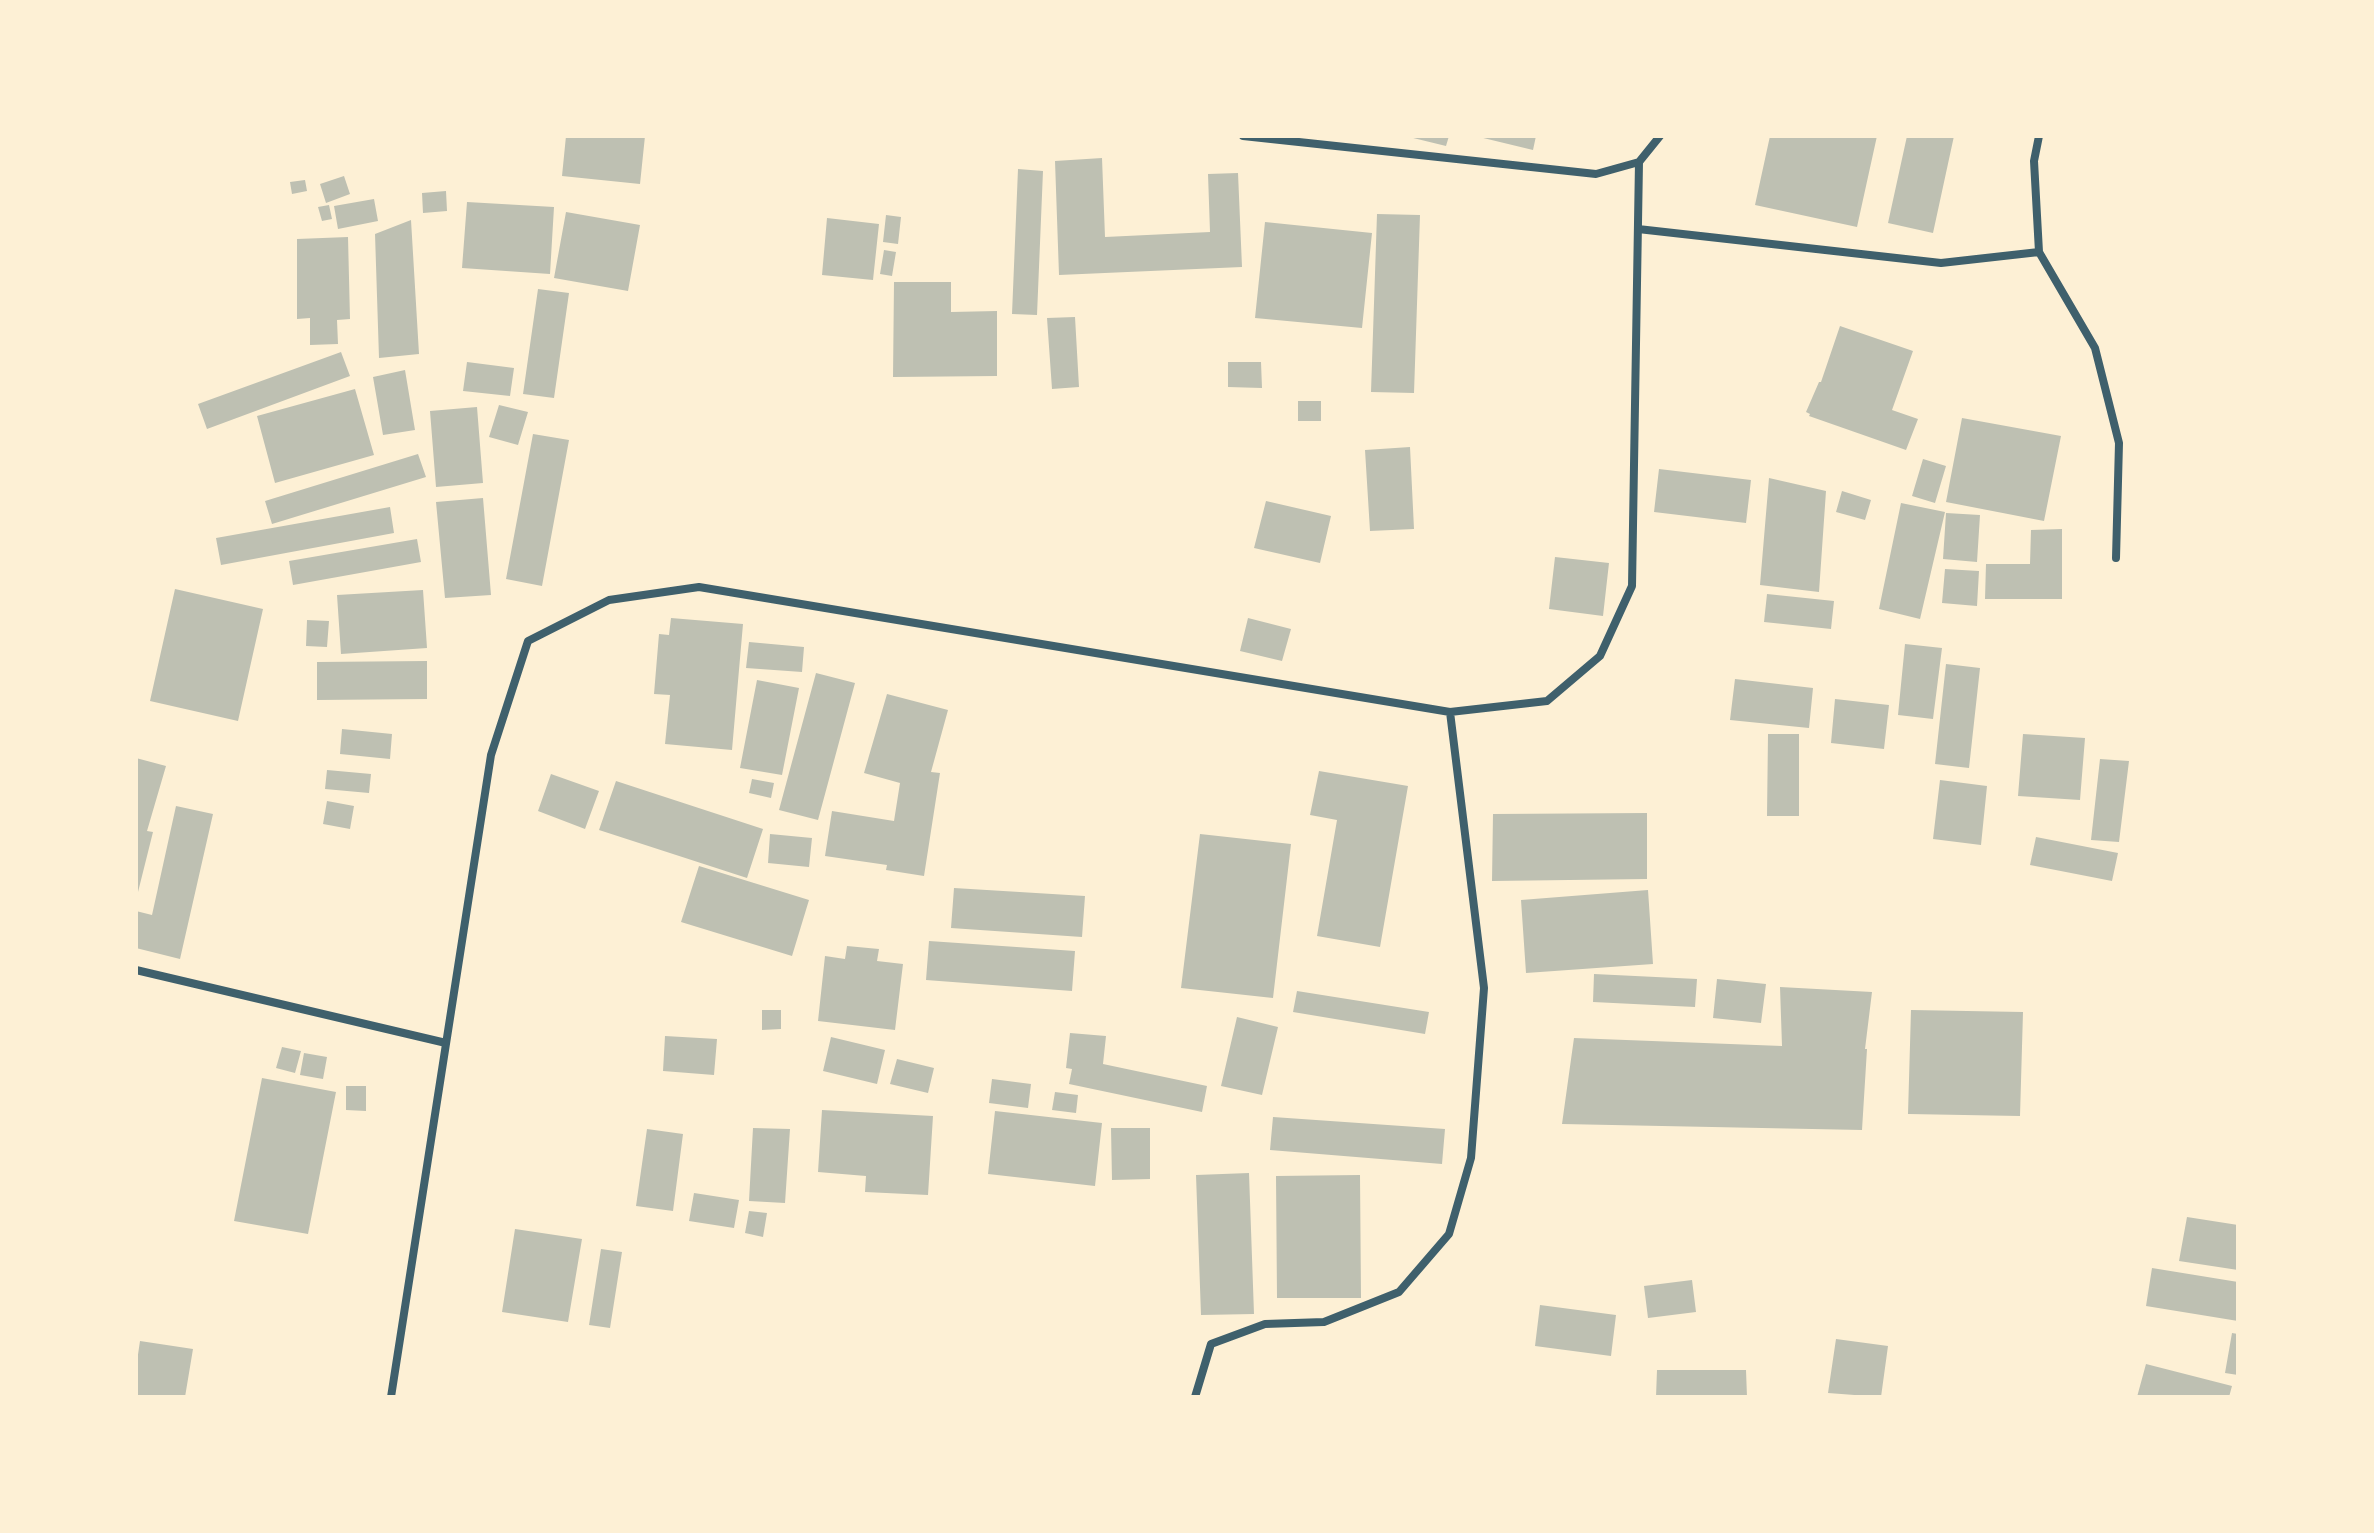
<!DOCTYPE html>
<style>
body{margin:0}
#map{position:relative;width:2374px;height:1533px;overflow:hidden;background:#fdf0d5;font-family:"Times New Roman",serif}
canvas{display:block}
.frame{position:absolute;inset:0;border:138px solid #fdf0d5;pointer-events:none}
</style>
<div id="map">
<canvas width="2374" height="1533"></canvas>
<div class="frame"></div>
</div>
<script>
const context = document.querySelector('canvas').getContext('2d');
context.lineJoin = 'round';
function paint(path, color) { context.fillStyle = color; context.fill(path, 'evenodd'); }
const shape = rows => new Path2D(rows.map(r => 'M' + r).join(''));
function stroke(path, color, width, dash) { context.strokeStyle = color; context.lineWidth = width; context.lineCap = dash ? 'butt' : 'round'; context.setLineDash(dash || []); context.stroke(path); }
const building = shape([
 [566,136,645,136,640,184,562,176],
 [1405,136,1449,136,1446,146],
 [1475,136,1536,136,1533,150],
 [1770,136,1877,136,1857,227,1755,205],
 [1907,136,1954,136,1933,233,1888,223],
 [1102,158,1105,237,1210,232,1208,174,1238,173,1242,267,1059,275,1055,161],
 [1018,169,1043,171,1037,315,1012,314],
 [344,176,350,194,326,203,320,184],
 [305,180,307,191,292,194,290,182],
 [446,191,447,211,423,213,422,193],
 [374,199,378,221,338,229,334,206],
 [467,202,554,207,550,274,462,268],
 [329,205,332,219,322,221,318,207],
 [566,212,640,225,628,291,554,278],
 [1377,214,1420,215,1414,393,1371,392],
 [886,215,901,217,898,244,883,242],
 [827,218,879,224,873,280,822,275],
 [411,220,419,354,379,358,375,234],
 [1265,222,1372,233,1362,328,1255,318],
 [348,237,350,319,337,320,338,344,310,345,310,318,297,319,297,239],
 [884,250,896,252,892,276,880,274],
 [894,282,951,282,951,312,997,311,997,376,893,377],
 [538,289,569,293,554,398,523,394],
 [1075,317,1079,387,1052,389,1047,318],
 [1840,326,1913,351,1892,410,1918,419,1906,450,1809,416,1810,414,1806,412,1819,382,1821,382],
 [341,352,350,376,207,429,198,404],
 [467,362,514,368,510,396,463,391],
 [1228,362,1261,362,1262,388,1228,387],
 [405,370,415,430,383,435,373,377],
 [355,389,374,455,275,483,257,416],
 [1298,401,1321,401,1321,421,1298,421],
 [499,405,528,412,518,445,489,437],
 [477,407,483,483,436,487,430,411],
 [1962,418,2061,436,2044,521,1946,502],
 [533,434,569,440,542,586,506,579],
 [1410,447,1414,529,1370,531,1365,450],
 [418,454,426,477,272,524,265,501],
 [1923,459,1946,466,1935,503,1912,496],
 [1659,469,1751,480,1746,523,1654,512],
 [1769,478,1826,491,1819,592,1760,585],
 [1842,491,1871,500,1865,520,1836,512],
 [483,498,491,595,445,598,436,502],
 [1266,501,1331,516,1320,563,1254,548],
 [1901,503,1945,512,1920,619,1879,609],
 [390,507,394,533,221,565,216,538],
 [1946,513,1980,515,1977,562,1943,559],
 [2062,529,2062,599,1985,599,1986,564,2030,564,2031,530],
 [417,539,421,562,293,585,289,561],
 [1555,557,1609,563,1603,616,1549,609],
 [1945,569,1979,571,1977,606,1942,603],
 [175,589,263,609,238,721,150,701],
 [423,590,427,648,341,654,337,595],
 [1767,594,1834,601,1831,629,1764,622],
 [671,618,743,624,732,750,665,744,670,695,654,694,659,634,669,635],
 [1248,618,1291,629,1282,661,1240,651],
 [307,620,329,621,327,647,306,646],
 [749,642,804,647,802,672,746,668],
 [1905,644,1942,648,1933,719,1898,715],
 [427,661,427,699,317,700,317,662],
 [1946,664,1980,668,1969,768,1935,764],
 [816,673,855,683,818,820,779,810],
 [1735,679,1813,688,1809,728,1730,720],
 [757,680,799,688,782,775,740,768],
 [887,694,948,710,931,772,940,773,924,876,886,870,887,865,825,856,832,811,894,821,900,783,864,773],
 [1835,699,1889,705,1884,749,1831,743],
 [342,729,392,734,390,759,340,754],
 [1768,734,1799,734,1799,816,1767,816],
 [2023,734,2085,738,2080,800,2018,796],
 [136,758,166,766,147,831,153,832,137,896],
 [2100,759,2129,761,2119,842,2091,840],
 [327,770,371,774,369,793,325,789],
 [1319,771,1408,786,1380,947,1317,936,1337,820,1310,815],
 [551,774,599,791,585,829,538,811],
 [752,779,774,783,771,798,749,793],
 [1940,780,1987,786,1981,845,1933,839],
 [616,781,763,829,747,878,599,830],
 [327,801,354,806,350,829,323,824],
 [176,806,213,814,180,959,136,948,136,911,152,915],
 [1647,813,1647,879,1492,881,1493,814],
 [770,834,812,838,809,867,768,863],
 [1200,834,1291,844,1273,998,1181,988],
 [2036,837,2118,853,2112,881,2030,865],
 [699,866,809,900,792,956,681,922],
 [954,888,1085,896,1082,937,951,928],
 [1648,890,1653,964,1526,973,1521,900],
 [929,941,1075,951,1072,991,926,980],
 [847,946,879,949,877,961,903,964,895,1030,818,1021,825,956,845,959],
 [1594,974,1697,979,1695,1007,1593,1002],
 [1717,979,1766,984,1761,1023,1713,1018],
 [1780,987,1872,992,1865,1049,1867,1049,1862,1130,1562,1124,1574,1038,1782,1046],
 [1297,991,1429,1012,1425,1034,1293,1012],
 [762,1010,781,1010,781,1029,762,1030],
 [1911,1010,2023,1012,2020,1116,1908,1114],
 [1237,1017,1278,1027,1262,1095,1221,1086],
 [1070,1033,1106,1036,1103,1064,1207,1086,1202,1112,1069,1084,1072,1069,1066,1068],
 [665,1036,717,1039,714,1075,663,1071],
 [831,1037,885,1050,877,1084,823,1071],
 [282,1047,301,1051,295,1073,276,1068],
 [304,1053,327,1057,323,1079,300,1075],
 [897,1059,934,1068,928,1093,890,1084],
 [262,1078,336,1092,308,1234,234,1221],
 [992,1079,1031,1084,1028,1108,989,1103],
 [346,1086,366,1086,366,1111,346,1110],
 [1055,1092,1078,1095,1076,1113,1052,1110],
 [822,1110,933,1116,928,1195,865,1192,866,1176,818,1172],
 [995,1111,1102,1123,1095,1186,988,1174],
 [1273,1117,1445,1129,1442,1164,1270,1150],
 [753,1128,790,1129,785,1203,749,1201],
 [1111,1128,1150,1128,1150,1179,1112,1180],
 [647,1129,683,1134,673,1211,636,1206],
 [1249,1173,1254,1314,1201,1315,1196,1175],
 [1360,1175,1361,1298,1277,1298,1276,1176],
 [694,1193,739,1200,734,1228,689,1221],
 [749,1211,767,1213,763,1237,745,1233],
 [2187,1217,2238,1225,2238,1270,2179,1261],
 [515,1229,582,1239,568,1322,502,1312],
 [601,1249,622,1252,610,1328,589,1325],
 [2152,1268,2238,1282,2238,1321,2146,1306],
 [1692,1280,1696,1312,1648,1318,1644,1286],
 [1540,1305,1616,1315,1611,1356,1535,1346],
 [2232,1333,2238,1334,2238,1375,2225,1373],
 [1836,1339,1888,1346,1881,1397,1828,1393],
 [140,1341,193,1349,185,1397,136,1397,136,1368],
 [2146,1364,2232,1386,2229,1397,2137,1397],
 [1657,1370,1746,1370,1747,1397,1656,1397]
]);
const minor = shape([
 [1243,136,1596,174,1639,162,1660,136],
 [2039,136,2034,161,2039,252,2095,348,2119,443,2116,558],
 [1638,229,1941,263,2039,252],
 [136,970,446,1043],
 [391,1397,491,755,528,641,609,600,699,587,1450,712,1547,701,1600,656,1632,586,1639,162],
 [1195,1397,1211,1344,1265,1324,1324,1322,1399,1292,1449,1234,1471,1158,1484,988,1450,712]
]);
paint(building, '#bec0b2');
stroke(minor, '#3f606c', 8);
</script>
